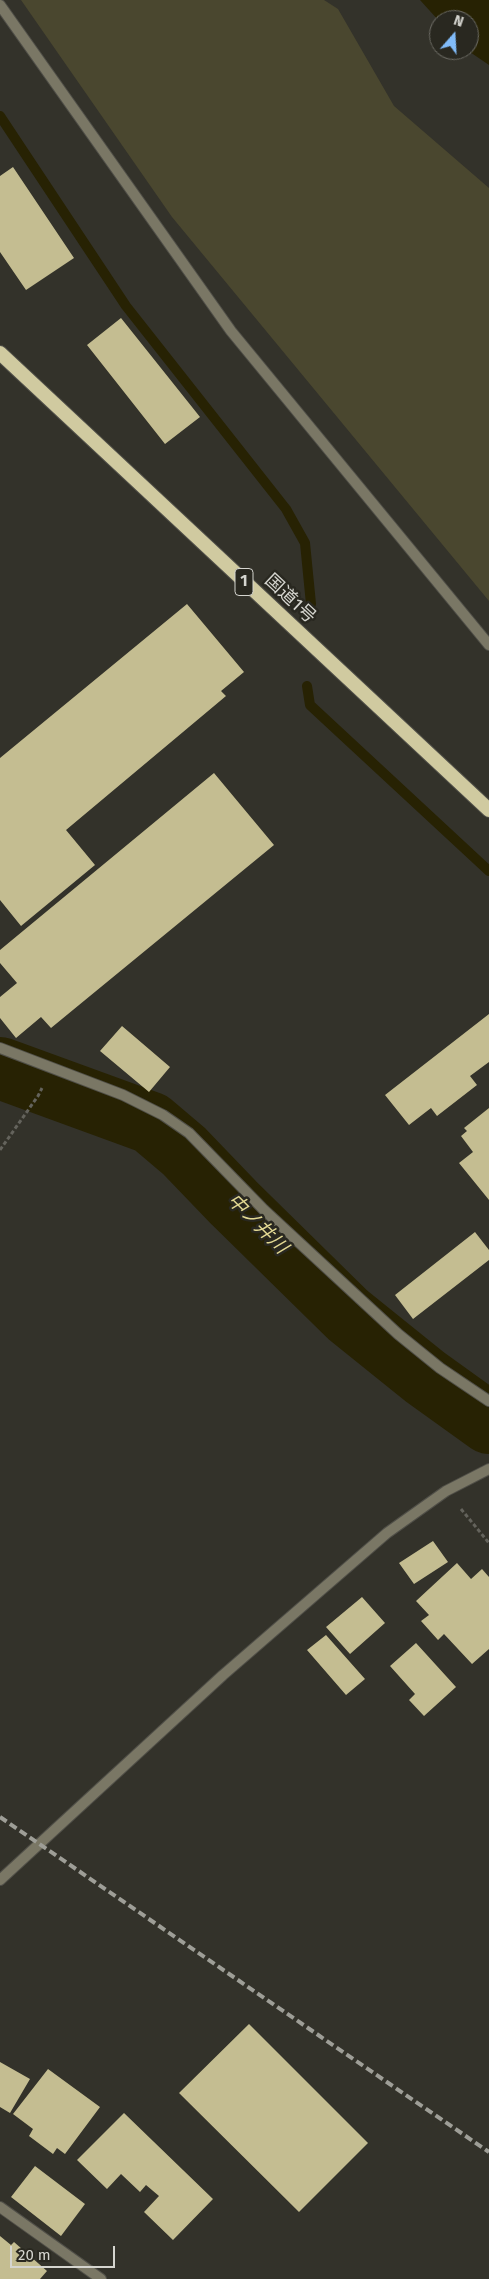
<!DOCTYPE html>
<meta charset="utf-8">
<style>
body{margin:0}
#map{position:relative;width:489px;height:2279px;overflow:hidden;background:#33322a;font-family:"Fira Sans",sans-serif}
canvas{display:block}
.north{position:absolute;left:429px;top:10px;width:50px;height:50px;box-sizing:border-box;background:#292820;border:1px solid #6e6d66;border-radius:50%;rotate:19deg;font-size:14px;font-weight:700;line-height:20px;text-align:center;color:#d5d5cf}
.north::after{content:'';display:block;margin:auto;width:18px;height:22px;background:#81bcfa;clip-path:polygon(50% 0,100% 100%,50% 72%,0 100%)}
.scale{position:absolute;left:10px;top:2246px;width:105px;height:22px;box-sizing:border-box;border:2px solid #d5d5cf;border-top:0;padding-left:6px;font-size:15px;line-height:18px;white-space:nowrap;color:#d5d5cf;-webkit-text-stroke:4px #292820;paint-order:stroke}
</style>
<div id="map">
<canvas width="489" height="2279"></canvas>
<div class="north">N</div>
<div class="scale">20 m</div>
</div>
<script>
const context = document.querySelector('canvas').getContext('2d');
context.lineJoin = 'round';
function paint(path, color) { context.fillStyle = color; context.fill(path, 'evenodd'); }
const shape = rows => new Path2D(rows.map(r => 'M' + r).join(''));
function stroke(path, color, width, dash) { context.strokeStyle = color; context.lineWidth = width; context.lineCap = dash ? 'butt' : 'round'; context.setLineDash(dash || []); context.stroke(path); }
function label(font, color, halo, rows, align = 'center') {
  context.font = font + ' "Fira Sans","Noto Sans JP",sans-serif'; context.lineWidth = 5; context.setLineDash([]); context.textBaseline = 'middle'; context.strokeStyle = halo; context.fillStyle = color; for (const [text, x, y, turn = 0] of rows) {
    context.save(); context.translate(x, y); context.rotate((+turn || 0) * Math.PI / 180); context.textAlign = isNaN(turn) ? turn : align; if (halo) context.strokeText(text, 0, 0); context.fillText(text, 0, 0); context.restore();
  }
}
const green = shape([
 [21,0,324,0,338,9,394,106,489,188,489,601,172,217]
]);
const water = shape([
 [420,0,489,0,489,65,467,50,469,50,469,20,439,21]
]);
const stream = shape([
 [0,116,126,306,286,509,305,543,311,604],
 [307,686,310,705,489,871]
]);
const river = shape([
 [0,1068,151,1123,184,1151,234,1203,348,1315,425,1377,489,1423]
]);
const building = shape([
 [13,167,74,258,26,290,0,252,0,176],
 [121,318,200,417,165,444,87,345],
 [187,604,244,672,221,691,226,696,66,830,95,865,21,926,0,900,0,758],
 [214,773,274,845,51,1028,41,1017,16,1038,0,1018,0,997,17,983,0,963,0,950],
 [489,1014,489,1062,470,1076,477,1085,437,1116,431,1108,409,1125,385,1095],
 [122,1026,170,1067,149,1092,100,1051],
 [489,1108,489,1200,459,1163,473,1152,461,1136,467,1131,464,1128],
 [475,1232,489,1250,489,1260,413,1319,395,1295],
 [433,1541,448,1562,414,1584,399,1563],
 [457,1563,471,1579,482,1569,489,1577,489,1649,472,1664,444,1634,438,1640,421,1621,429,1615,416,1601],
 [362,1597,385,1623,350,1654,326,1627],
 [326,1635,365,1679,346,1695,307,1650],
 [416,1643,456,1687,424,1716,409,1700,415,1694,390,1666],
 [249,2024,368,2143,299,2212,179,2093],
 [0,2062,30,2079,10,2113,0,2107],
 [48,2069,100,2107,65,2154,57,2148,53,2154,29,2136,33,2129,13,2114],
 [124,2113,213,2199,173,2240,144,2212,159,2196,146,2185,140,2192,121,2174,107,2189,77,2160],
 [35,2166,85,2204,61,2236,11,2197],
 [0,2236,11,2245,14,2242,47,2271,40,2279,0,2279]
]);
const path = shape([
 [0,1150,38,1096,42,1088],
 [461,1509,489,1543]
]);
const service = shape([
 [0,5,231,331,489,645],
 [0,1048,123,1095,163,1115,189,1133,264,1210,398,1334,440,1368,489,1401]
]);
const minor = shape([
 [0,2207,101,2279]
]);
const tertiary = shape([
 [0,1880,223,1675,387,1533,446,1491,489,1469]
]);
const trunk = shape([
 [0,353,489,810]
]);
const rail = shape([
 [0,1817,489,2152]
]);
const shields = [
 [244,582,18]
];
const shieldNames = [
 ["1",244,582]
];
const streetNames = [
 ["国道1号",290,599,43]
];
const waterNames = [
 ["中ノ井川",257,1224,45]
];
paint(green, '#4a472f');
paint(water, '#272203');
stroke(stream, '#272203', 10);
stroke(river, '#272203', 62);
paint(building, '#c4bd91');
stroke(service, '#504f48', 12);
stroke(minor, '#504f48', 12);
stroke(tertiary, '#504f48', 12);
stroke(trunk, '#504f48', 16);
stroke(path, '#64635c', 3, [4, 2.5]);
stroke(service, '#7a7765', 10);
stroke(minor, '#7a7765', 10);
stroke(tertiary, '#7a7765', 10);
stroke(trunk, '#d0caa0', 14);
stroke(rail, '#9e9e97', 4, [8, 4]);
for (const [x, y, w] of shields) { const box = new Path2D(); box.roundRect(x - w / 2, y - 13.5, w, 27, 4); context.fillStyle = '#292820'; context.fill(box); stroke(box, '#d5d5cf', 1); }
label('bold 16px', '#d5d5cf', null, shieldNames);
label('18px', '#d5d5cf', '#292820', streetNames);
label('italic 19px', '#e3d993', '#292820', waterNames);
</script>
